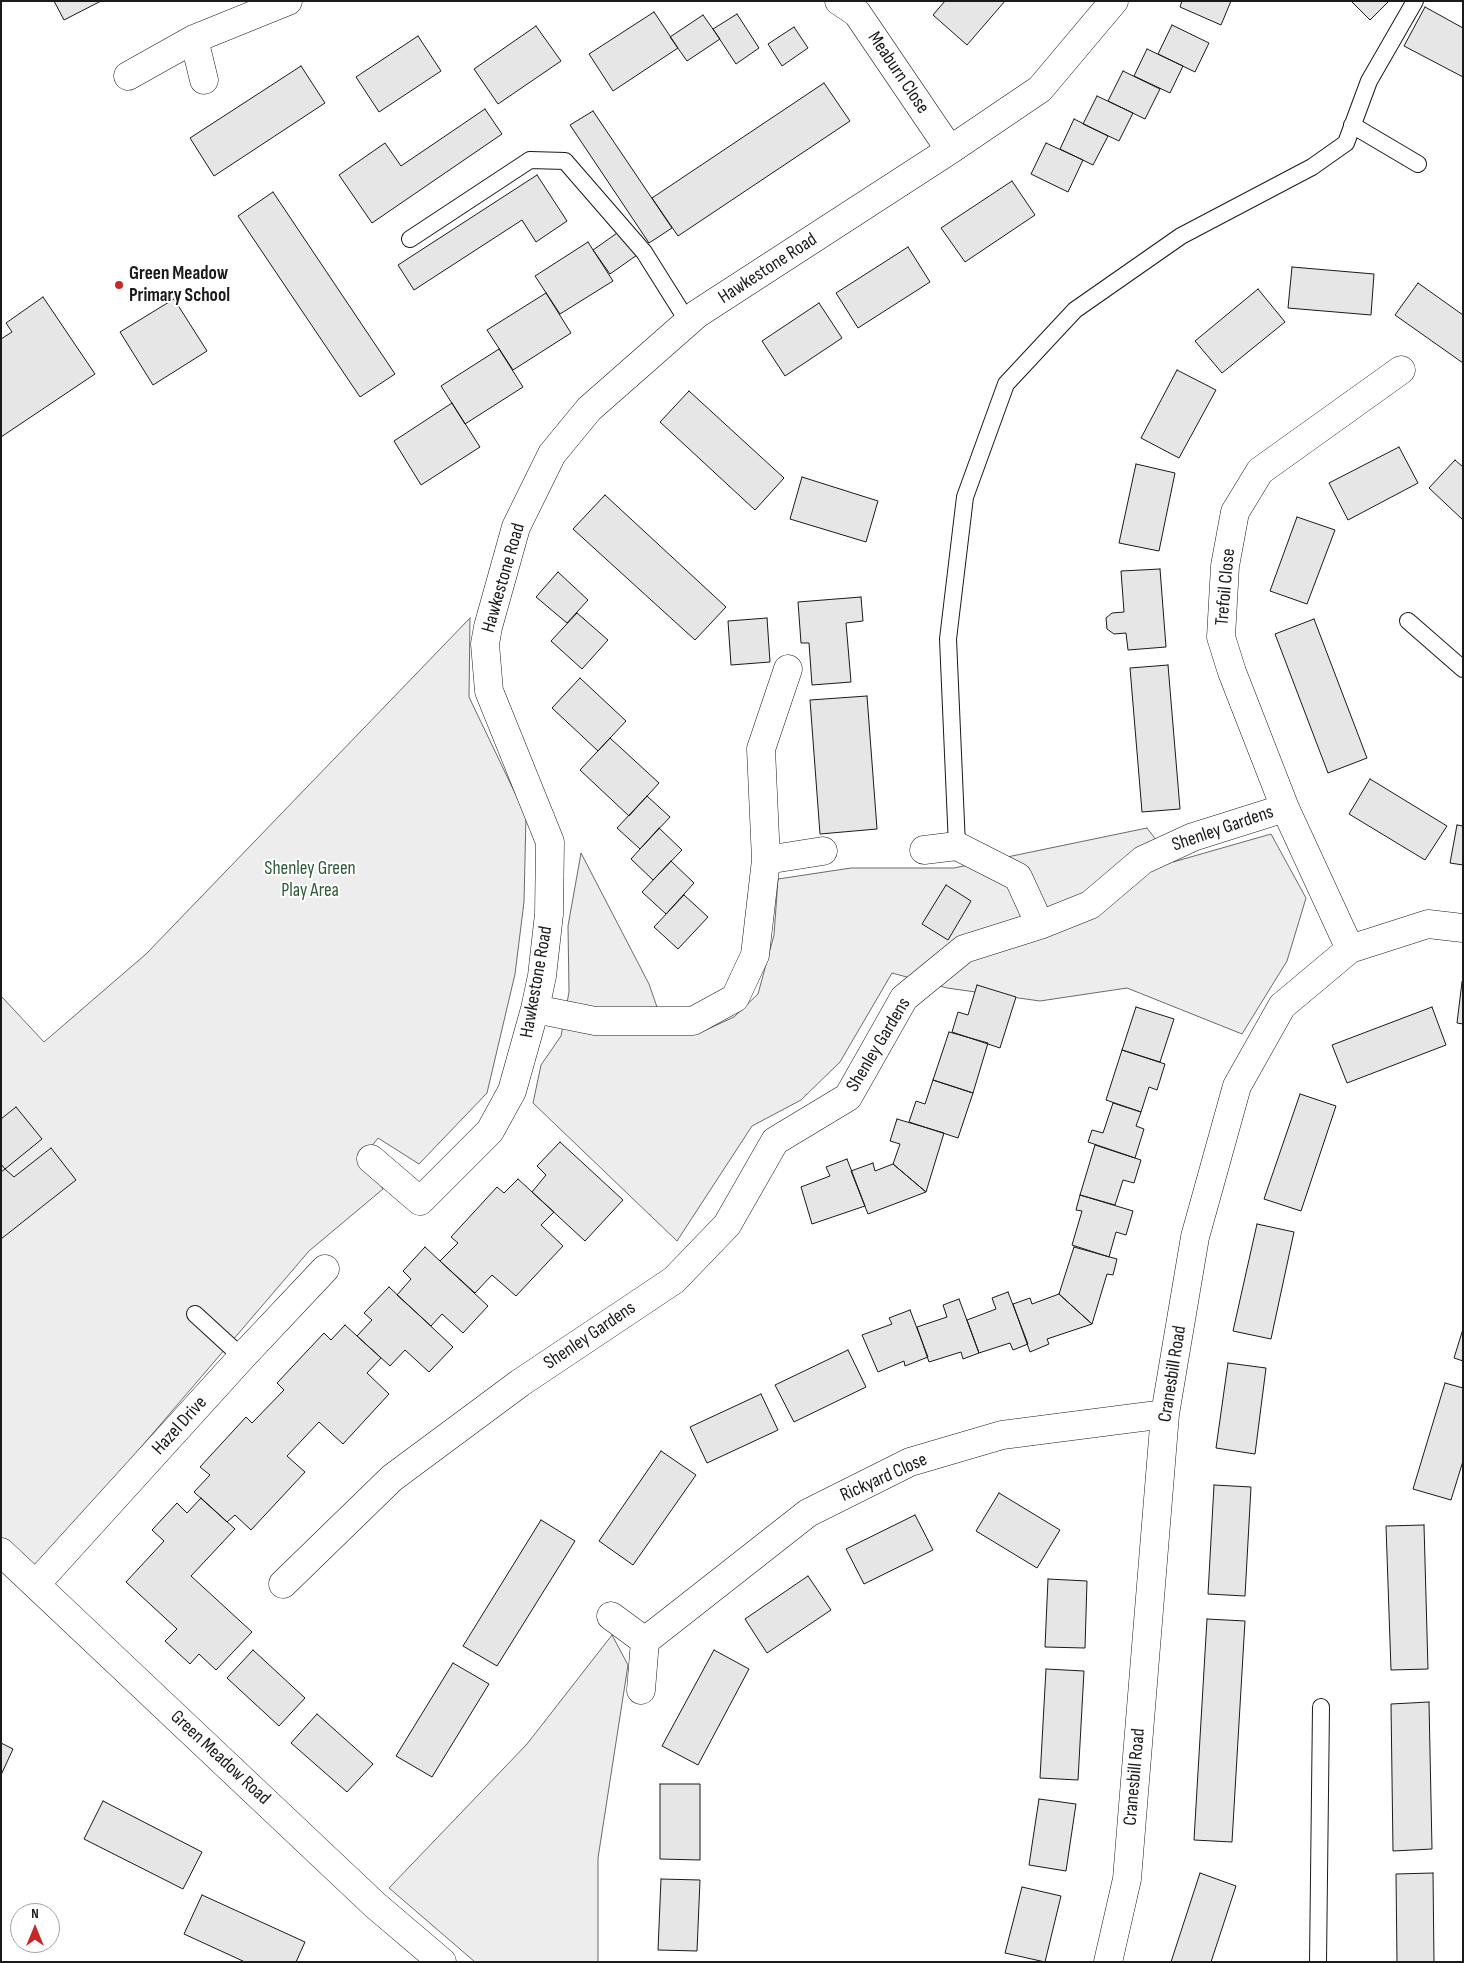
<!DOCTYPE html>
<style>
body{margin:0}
#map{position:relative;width:1464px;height:1963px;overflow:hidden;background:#fff;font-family:"Sofia Sans Condensed",sans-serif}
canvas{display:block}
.frame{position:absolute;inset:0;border:2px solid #1a1a1a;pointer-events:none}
.north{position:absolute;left:10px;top:1903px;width:50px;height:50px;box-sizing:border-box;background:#fff;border:1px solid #a3a3a3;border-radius:50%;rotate:0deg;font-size:14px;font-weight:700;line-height:20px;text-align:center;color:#1a1a1a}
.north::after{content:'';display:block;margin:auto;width:18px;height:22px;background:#c62828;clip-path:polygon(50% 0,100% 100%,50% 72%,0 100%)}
</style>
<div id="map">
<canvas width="1464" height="1963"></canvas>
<div class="frame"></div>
<div class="north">N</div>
</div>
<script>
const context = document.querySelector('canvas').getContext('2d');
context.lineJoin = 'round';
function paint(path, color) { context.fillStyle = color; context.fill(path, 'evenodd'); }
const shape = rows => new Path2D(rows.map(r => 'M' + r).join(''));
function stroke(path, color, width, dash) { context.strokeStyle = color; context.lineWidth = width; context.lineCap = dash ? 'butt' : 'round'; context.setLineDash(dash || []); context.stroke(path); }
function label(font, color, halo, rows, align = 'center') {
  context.font = font + ' "Sofia Sans Condensed",sans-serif'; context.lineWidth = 4; context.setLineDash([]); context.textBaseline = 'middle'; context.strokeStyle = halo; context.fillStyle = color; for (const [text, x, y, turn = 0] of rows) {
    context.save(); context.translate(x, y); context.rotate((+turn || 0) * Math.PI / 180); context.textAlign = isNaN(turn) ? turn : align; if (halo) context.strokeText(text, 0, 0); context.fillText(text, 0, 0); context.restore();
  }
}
const built = shape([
 [470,618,469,697,526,816,524,902,515,974,487,1093,419,1164,378,1138,361,1160,383,1189,309,1251,35,1571,1,1538,1,996,44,1042,146,954,470,618],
 [1147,828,1173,862,1271,834,1306,898,1287,961,1242,1034,1127,988,1040,1001,947,988,892,973,840,1062,801,1100,752,1126,677,1241,533,1103,541,1065,561,1036,569,992,568,926,581,853,649,984,666,1033,697,1034,734,1017,758,994,774,935,778,879,851,868,954,868,1147,828],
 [612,1635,628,1665,598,1858,598,1962,475,1962,389,1888,527,1744,612,1635]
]);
const building = shape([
 [54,1,101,1,64,20,54,1],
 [945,1,1005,1,967,45,933,15,945,1],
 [1182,1,1231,1,1221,25,1180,7,1182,1],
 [1351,1,1389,1,1370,20,1351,1],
 [1425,7,1463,28,1463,77,1404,46,1425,7],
 [654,12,678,48,613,91,589,54,654,12],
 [737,14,759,48,736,64,713,29,737,14],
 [703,15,720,39,687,61,670,37,703,15],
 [1172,25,1209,43,1195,72,1158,54,1172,25],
 [536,26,561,61,498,104,474,69,536,26],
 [794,27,808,48,782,66,768,44,794,27],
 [418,36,441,71,379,112,356,77,418,36],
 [1147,49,1183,66,1170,93,1134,76,1147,49],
 [301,66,325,103,214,176,190,138,301,66],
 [1123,71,1160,89,1145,119,1108,101,1123,71],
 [824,83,850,121,678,236,652,198,824,83],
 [1097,96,1133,113,1119,141,1083,124,1097,96],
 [485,109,502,134,372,223,339,175,385,143,401,166,485,109],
 [593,111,672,228,649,243,570,125,593,111],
 [1074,119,1108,136,1093,165,1060,149,1074,119],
 [1046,143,1083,160,1068,192,1031,174,1046,143],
 [537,175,567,221,536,242,522,220,414,290,398,265,537,175],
 [1012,181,1035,215,965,262,941,228,1012,181],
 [273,192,395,374,360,397,238,216,273,192],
 [620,231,637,255,610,274,593,250,620,231],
 [588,242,613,281,560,314,535,276,588,242],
 [908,247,930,282,858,328,836,293,908,247],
 [1292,267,1374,274,1371,315,1288,308,1292,267],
 [1418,283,1463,315,1463,363,1395,315,1418,283],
 [1258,289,1285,322,1222,373,1195,341,1258,289],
 [546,293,571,333,513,370,487,330,546,293],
 [43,297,95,374,1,437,1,339,12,332,6,323,43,297],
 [174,299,207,351,153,385,120,332,174,299],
 [819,303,842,338,785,376,762,341,819,303],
 [499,349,523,387,465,424,441,386,499,349],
 [1177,370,1216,390,1179,458,1141,438,1177,370],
 [689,391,784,478,755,510,660,422,689,391],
 [452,403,480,447,421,485,394,441,452,403],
 [1399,447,1418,483,1348,520,1329,483,1399,447],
 [1455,460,1463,467,1463,520,1429,488,1455,460],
 [1136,464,1175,473,1159,551,1119,543,1136,464],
 [802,477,878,501,866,542,790,519,802,477],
 [605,495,726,607,695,640,573,529,605,495],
 [1297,517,1335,530,1307,604,1270,591,1297,517],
 [1160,569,1166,647,1128,650,1126,633,1114,634,1107,629,1106,618,1112,613,1124,612,1121,571,1160,569],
 [558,572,588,600,567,623,536,597,558,572],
 [861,597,863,621,846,623,851,682,812,685,809,643,801,643,798,602,861,597],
 [577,613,608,640,582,669,551,641,577,613],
 [767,618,770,662,731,665,728,621,767,618],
 [1314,619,1367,758,1328,773,1275,634,1314,619],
 [1168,665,1180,809,1142,812,1130,668,1168,665],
 [580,678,626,721,598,751,552,708,580,678],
 [867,696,877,829,820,834,810,700,867,696],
 [610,738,659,783,629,816,580,770,610,738],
 [1370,779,1447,826,1425,860,1349,814,1370,779],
 [647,796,670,817,640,849,617,828,647,796],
 [1457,825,1463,826,1463,865,1450,863,1457,825],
 [659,828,682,850,653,880,631,859,659,828],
 [671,861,694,883,666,914,642,892,671,861],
 [946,885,971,901,948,940,922,924,946,885],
 [684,895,708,917,678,949,654,927,684,895],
 [1462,982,1463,982,1463,1024,1457,1023,1462,982],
 [977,985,1016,997,1000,1048,952,1032,958,1012,968,1015,977,985],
 [1136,1007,1174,1019,1160,1062,1122,1050,1136,1007],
 [1432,1007,1446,1045,1347,1083,1332,1045,1432,1007],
 [949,1032,988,1043,973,1093,933,1080,949,1032],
 [1122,1050,1165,1064,1157,1090,1149,1087,1141,1112,1106,1100,1122,1050],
 [933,1080,973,1093,958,1138,909,1122,916,1101,925,1104,933,1080],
 [1300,1094,1336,1106,1301,1211,1264,1199,1300,1094],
 [1113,1103,1141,1112,1136,1126,1144,1129,1135,1158,1088,1142,1092,1130,1103,1133,1113,1103],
 [16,1107,42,1139,5,1169,1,1164,1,1119,16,1107],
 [897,1119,944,1133,926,1192,893,1164,900,1144,890,1141,897,1119],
 [560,1142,623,1200,585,1241,532,1192,546,1175,537,1166,560,1142],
 [1095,1145,1141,1160,1134,1183,1123,1180,1115,1205,1080,1195,1095,1145],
 [51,1148,76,1180,1,1239,1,1172,5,1169,14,1177,51,1148],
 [847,1159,865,1206,812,1224,801,1187,830,1176,826,1167,847,1159],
 [873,1163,875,1171,893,1164,926,1192,868,1214,851,1171,873,1163],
 [518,1179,554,1212,541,1225,563,1246,516,1296,492,1275,475,1293,440,1261,458,1243,451,1237,497,1187,504,1193,518,1179],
 [1080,1195,1133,1211,1126,1235,1116,1232,1109,1257,1072,1245,1082,1211,1076,1210,1080,1195],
 [1257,1224,1294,1232,1271,1339,1233,1331,1257,1224],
 [425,1247,488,1306,463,1333,442,1314,431,1326,397,1295,411,1279,403,1271,425,1247],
 [1074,1247,1117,1259,1113,1275,1107,1274,1092,1324,1059,1294,1074,1247],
 [389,1287,453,1347,429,1372,405,1350,390,1366,357,1336,372,1320,364,1313,389,1287],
 [1008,1292,1028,1344,1013,1350,1010,1343,979,1353,967,1320,996,1309,992,1298,1008,1292],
 [1059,1294,1092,1324,1047,1339,1049,1344,1030,1352,1013,1304,1030,1298,1032,1304,1059,1294],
 [959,1299,979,1353,963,1359,961,1352,929,1362,917,1327,947,1317,943,1305,959,1299],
 [910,1310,928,1357,905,1366,904,1361,878,1372,862,1335,892,1324,889,1318,910,1310],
 [345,1325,381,1358,367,1373,389,1394,343,1444,319,1422,287,1456,305,1472,251,1530,235,1515,227,1522,194,1492,210,1475,200,1467,246,1417,252,1423,284,1390,277,1383,324,1333,331,1340,345,1325],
 [1463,1329,1463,1361,1454,1358,1463,1329],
 [848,1350,866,1387,794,1422,775,1385,848,1350],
 [1228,1363,1266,1368,1255,1454,1216,1448,1228,1363],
 [1445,1383,1463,1388,1463,1461,1451,1500,1413,1489,1445,1383],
 [761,1394,778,1430,707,1463,690,1427,761,1394],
 [661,1451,696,1475,633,1565,599,1541,661,1451],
 [1214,1485,1251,1487,1245,1596,1208,1594,1214,1485],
 [999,1493,1060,1530,1037,1568,976,1531,999,1493],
 [201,1498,235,1529,191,1576,252,1632,216,1670,199,1654,190,1664,165,1641,177,1629,126,1582,164,1541,152,1530,177,1503,187,1513,201,1498],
 [915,1515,933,1550,864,1584,846,1549,915,1515],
 [541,1520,575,1541,497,1666,463,1646,541,1520],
 [1424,1525,1428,1669,1391,1670,1386,1526,1424,1525],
 [808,1576,831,1610,767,1653,745,1619,808,1576],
 [1048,1579,1087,1581,1085,1648,1045,1647,1048,1579],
 [1207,1619,1245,1621,1232,1842,1194,1840,1207,1619],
 [253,1650,305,1698,279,1726,227,1678,253,1650],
 [714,1650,749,1669,698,1765,662,1746,714,1650],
 [453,1663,489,1684,432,1777,396,1756,453,1663],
 [1046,1669,1084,1671,1078,1780,1040,1778,1046,1669],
 [1429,1702,1432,1849,1393,1851,1391,1704,1429,1702],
 [317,1714,373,1764,347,1792,291,1743,317,1714],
 [1,1743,13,1749,1,1775,1,1743],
 [660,1784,700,1784,700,1860,660,1859,660,1784],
 [1039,1799,1076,1804,1066,1871,1029,1865,1039,1799],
 [103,1801,202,1852,183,1889,84,1839,103,1801],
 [1200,1873,1236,1886,1211,1962,1171,1962,1200,1873],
 [1433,1873,1434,1962,1397,1962,1396,1874,1433,1873],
 [661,1879,700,1880,697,1951,658,1950,661,1879],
 [1022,1887,1061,1896,1045,1962,1005,1953,1022,1887],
 [202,1895,305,1942,296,1962,245,1962,184,1934,202,1895]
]);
const lane = shape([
 [1352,125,1418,164],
 [410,239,530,160,565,161,644,252,688,322],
 [1408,621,1463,669],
 [957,846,948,639,965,497,1006,384,1075,310,1181,236,1312,167,1346,143,1369,81,1415,1],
 [195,1314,242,1357],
 [1318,1962,1321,1707]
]);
const street = shape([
 [839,1,857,13,950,150],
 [194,39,204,80],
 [128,76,194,39,288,1],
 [924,850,957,846,1018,877,1040,925],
 [766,860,823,851],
 [1350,949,1285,808,1232,672,1221,637,1225,566,1235,512,1260,471,1401,370],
 [535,1009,595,1021,693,1021,735,998,755,955,766,860,761,749,788,669],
 [371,1159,420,1201,490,1131,512,1091,535,1009,542,976,549,914,550,842,489,691,485,644,488,627,516,527,552,454,589,409,697,314,950,150,1040,89,1114,1],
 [1,1552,375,1905,442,1962],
 [36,1584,242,1357,325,1269],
 [283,1584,392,1478,520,1383,674,1280,727,1225,775,1141,848,1097,904,998,964,949,1040,925,1090,905,1143,860,1193,837,1285,808],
 [611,1616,645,1641,808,1513,910,1462,1002,1435,1165,1414],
 [641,1690,645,1641],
 [1108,1962,1127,1879,1165,1414,1195,1237,1237,1086,1282,1006,1350,949,1428,924,1463,928]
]);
const markers = [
 [119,285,5,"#c62828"]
];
const streetNames = [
 ["Meaburn Close",898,73,56],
 ["Hawkestone Road",768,269,-33],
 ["Hawkestone Road",504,578,-74],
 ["Trefoil Close",1226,587,-85],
 ["Shenley Gardens",1223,829,-19],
 ["Hawkestone Road",537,982,-80],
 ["Shenley Gardens",879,1045,-59],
 ["Shenley Gardens",590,1336,-34],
 ["Cranesbill Road",1173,1374,-81],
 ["Hazel Drive",180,1426,-48],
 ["Rickyard Close",884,1478,-24],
 ["Green Meadow Road",220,1758,43],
 ["Cranesbill Road",1135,1777,-85]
];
const poiNames = [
 ["Green Meadow",129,274],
 ["Primary School",129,296]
];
const parkNames = [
 ["Shenley Green",310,869],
 ["Play Area",310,891]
];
paint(built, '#ededed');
stroke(built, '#6a6a6a', 1);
paint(building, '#e6e6e6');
stroke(building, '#1a1a1a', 1);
stroke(lane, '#1a1a1a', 18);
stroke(street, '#1a1a1a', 29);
stroke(lane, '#fff', 16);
stroke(street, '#fff', 28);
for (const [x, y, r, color] of markers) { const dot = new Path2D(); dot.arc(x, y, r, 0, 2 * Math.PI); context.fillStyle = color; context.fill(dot); stroke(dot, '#fff', 2); }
label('19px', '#1a1a1a', '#fff', streetNames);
label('bold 19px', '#1a1a1a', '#fff', poiNames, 'left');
label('19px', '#2b5a34', '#fff', parkNames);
</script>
